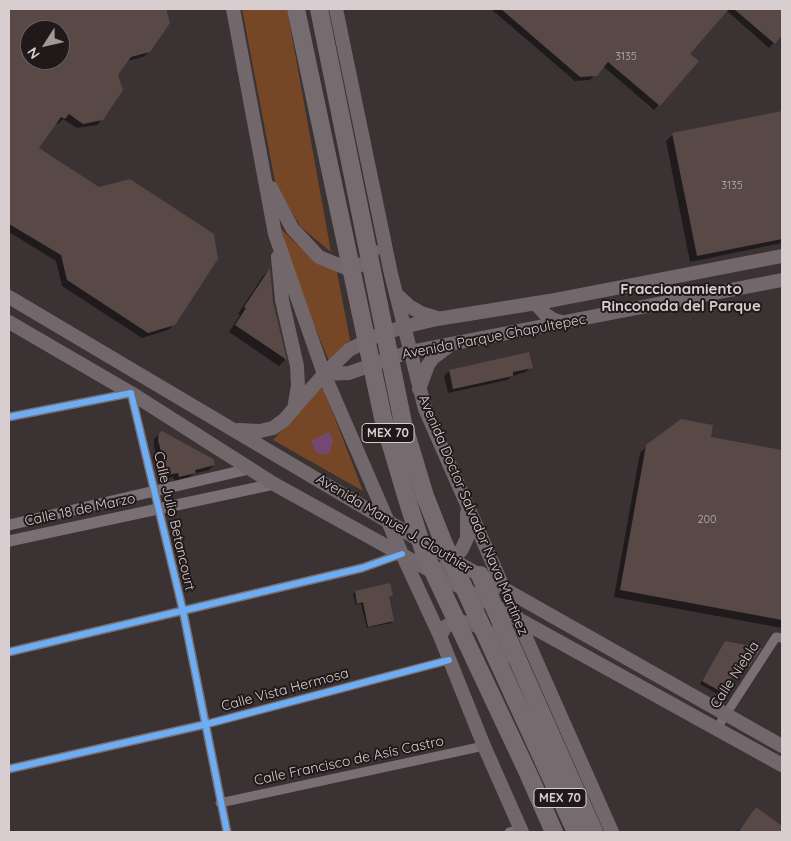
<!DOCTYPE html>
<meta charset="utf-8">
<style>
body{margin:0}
#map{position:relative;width:791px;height:841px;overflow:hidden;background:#3b3233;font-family:Quicksand,sans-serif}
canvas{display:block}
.frame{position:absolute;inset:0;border:10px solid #d9cecf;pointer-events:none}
.north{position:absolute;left:20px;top:20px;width:50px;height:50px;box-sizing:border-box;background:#20191a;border:1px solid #6a6162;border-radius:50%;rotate:235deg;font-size:14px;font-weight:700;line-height:20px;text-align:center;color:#d9cecf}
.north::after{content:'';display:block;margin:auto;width:18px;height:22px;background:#a29798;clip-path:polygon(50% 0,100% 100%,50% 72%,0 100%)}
</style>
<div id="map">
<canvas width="791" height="841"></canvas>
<div class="frame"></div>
<div class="north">N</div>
</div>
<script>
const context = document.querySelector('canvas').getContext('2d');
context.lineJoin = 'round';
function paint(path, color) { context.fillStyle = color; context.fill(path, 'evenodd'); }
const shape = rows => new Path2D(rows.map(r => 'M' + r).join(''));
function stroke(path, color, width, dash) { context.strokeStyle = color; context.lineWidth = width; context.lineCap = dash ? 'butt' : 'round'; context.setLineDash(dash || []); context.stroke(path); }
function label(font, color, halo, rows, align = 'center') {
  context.font = font + ' Quicksand,sans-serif'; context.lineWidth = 4; context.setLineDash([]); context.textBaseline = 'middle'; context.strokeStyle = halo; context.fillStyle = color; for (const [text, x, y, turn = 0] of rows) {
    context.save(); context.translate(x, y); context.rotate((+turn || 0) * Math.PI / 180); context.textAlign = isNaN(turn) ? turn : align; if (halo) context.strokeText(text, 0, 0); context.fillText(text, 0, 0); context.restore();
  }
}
const green = shape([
 [242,9,287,9,331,252,301,227,276,187],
 [280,228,312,258,337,272,351,345,329,361,303,298],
 [322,385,363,491,273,440]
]);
const water = shape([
 [329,432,333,440,330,452,323,455,316,452,311,441]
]);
const shadow = shape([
 [9,9,165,9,168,23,149,52,143,57,127,61,117,75,102,119,97,125,77,128,63,119,58,124,56,122,37,149,174,325,168,330,142,338,62,286,56,261,9,232],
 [30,30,60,30,60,60,30,60],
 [491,9,782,9,782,36,781,35,769,48,726,10,688,54,697,61,654,110,603,66,590,80,575,81],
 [782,112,782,243,690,262,666,141,673,134],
 [269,271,272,302,285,360,279,366,229,332,240,315,238,314,263,276],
 [531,367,526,372,512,376,507,380,448,393,444,376,449,371],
 [160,434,214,465,209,470,193,474,189,477,174,481,173,477,162,480,154,446,154,439],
 [709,438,782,451,782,628,614,597,640,453,647,446],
 [355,592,391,595,388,598,393,621,391,623,367,628,361,604,356,605,353,594],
 [725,642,748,666,745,669,738,665,719,695,700,684],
 [756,808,782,827,782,832,737,832]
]);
const building = shape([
 [9,9,166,9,170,23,150,52,131,57,118,75,123,90,103,120,83,124,69,114,65,119,61,117,39,148,99,187,130,179,214,234,218,259,175,325,148,333,67,280,61,255,9,224],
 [30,30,60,30,60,60,30,60],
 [501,9,729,9,690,54,699,61,660,106,608,62,597,76,580,77],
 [734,9,782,9,782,35,775,44],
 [782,111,782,239,697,256,672,133],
 [270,268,273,302,287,360,235,325,246,308,244,307],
 [529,352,533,368,513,372,513,376,453,389,449,370],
 [681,419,713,425,711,437,782,450,782,620,620,590,646,445],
 [162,431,213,459,215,465,195,470,196,473,179,477,178,473,167,475,158,440,159,433],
 [390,583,393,596,389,596,394,621,368,627,363,602,357,604,355,591],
 [725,641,762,648,749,667,741,662,723,693,702,681],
 [756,807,782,826,782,832,738,832]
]);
const minor = shape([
 [9,417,131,393,183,611,227,832],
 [9,652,362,568,401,554],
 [717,728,776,637,782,638],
 [9,769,207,724,449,660],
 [220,803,484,746],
 [509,832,521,829]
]);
const tertiary = shape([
 [9,525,249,469],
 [9,541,274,484]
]);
const secondary = shape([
 [233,9,275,234,324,374,402,554,440,636,484,746,522,832],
 [336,9,391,274,425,409,504,589],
 [271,188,292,228,319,257,346,268,356,267,366,262,373,251],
 [278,257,282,300,297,366,298,386,294,409],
 [396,294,409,306,421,313,437,318],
 [9,297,453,560,782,746],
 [535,303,546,315,554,320,565,323],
 [9,322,131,393,274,484,782,765],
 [324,374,349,373,409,352,782,280],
 [419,389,428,365,433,358,449,346],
 [238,430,260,431,273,428,284,420,324,374,349,350,376,336,403,327,437,319,549,301,782,256],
 [436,574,453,560,462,549,467,538,467,513],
 [516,615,612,832],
 [440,636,446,626,459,621,473,624,492,634,507,649,511,656]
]);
const motorway = shape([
 [296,9,383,418,407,499,424,552,528,773,554,832],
 [319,9,403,423,425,496,444,544,576,832],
 [480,575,594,832]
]);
const cycleway = shape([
 [9,417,131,393,183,611,227,832],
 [9,652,362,568,402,554],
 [9,769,207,724,449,660]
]);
const numberNames = [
 ["3135",626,57],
 ["3135",732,186],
 ["200",707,520]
];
const shields = [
 [388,433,52],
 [560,798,52]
];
const shieldNames = [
 ["MEX 70",388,433],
 ["MEX 70",560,798]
];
const streetNames = [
 ["Avenida Parque Chapultepec",494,337,-11],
 ["Calle 18 de Marzo",80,510,-12],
 ["Avenida Doctor Salvador Nava Martínez",473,515,67],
 ["Calle Julio Betancourt",174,521,77],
 ["Avenida Manuel J. Clouthier",394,524,31],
 ["Calle Niebla",735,675,-57],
 ["Calle Vista Hermosa",285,690,-15],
 ["Calle Francisco de Asís Castro",349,761,-12]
];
const neighbourhoodNames = [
 ["Fraccionamiento",681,289],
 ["Rinconada del Parque",681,306]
];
paint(green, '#764727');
paint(water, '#744873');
paint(shadow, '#0007');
paint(building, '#584947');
stroke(minor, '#796f74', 9);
stroke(tertiary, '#796f74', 11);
stroke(secondary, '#72686c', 14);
stroke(motorway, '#766c6f', 18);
stroke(cycleway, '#6dadf4', 6);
label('11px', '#b9adad', null, numberNames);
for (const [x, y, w] of shields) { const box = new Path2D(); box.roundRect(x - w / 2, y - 9.5, w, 19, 4); context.fillStyle = '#20191a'; context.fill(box); stroke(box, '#d9cecf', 1); }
label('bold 12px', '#d9cecf', null, shieldNames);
label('14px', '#d9cecf', '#20191a', streetNames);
label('bold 15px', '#d9cecf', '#20191a', neighbourhoodNames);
</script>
